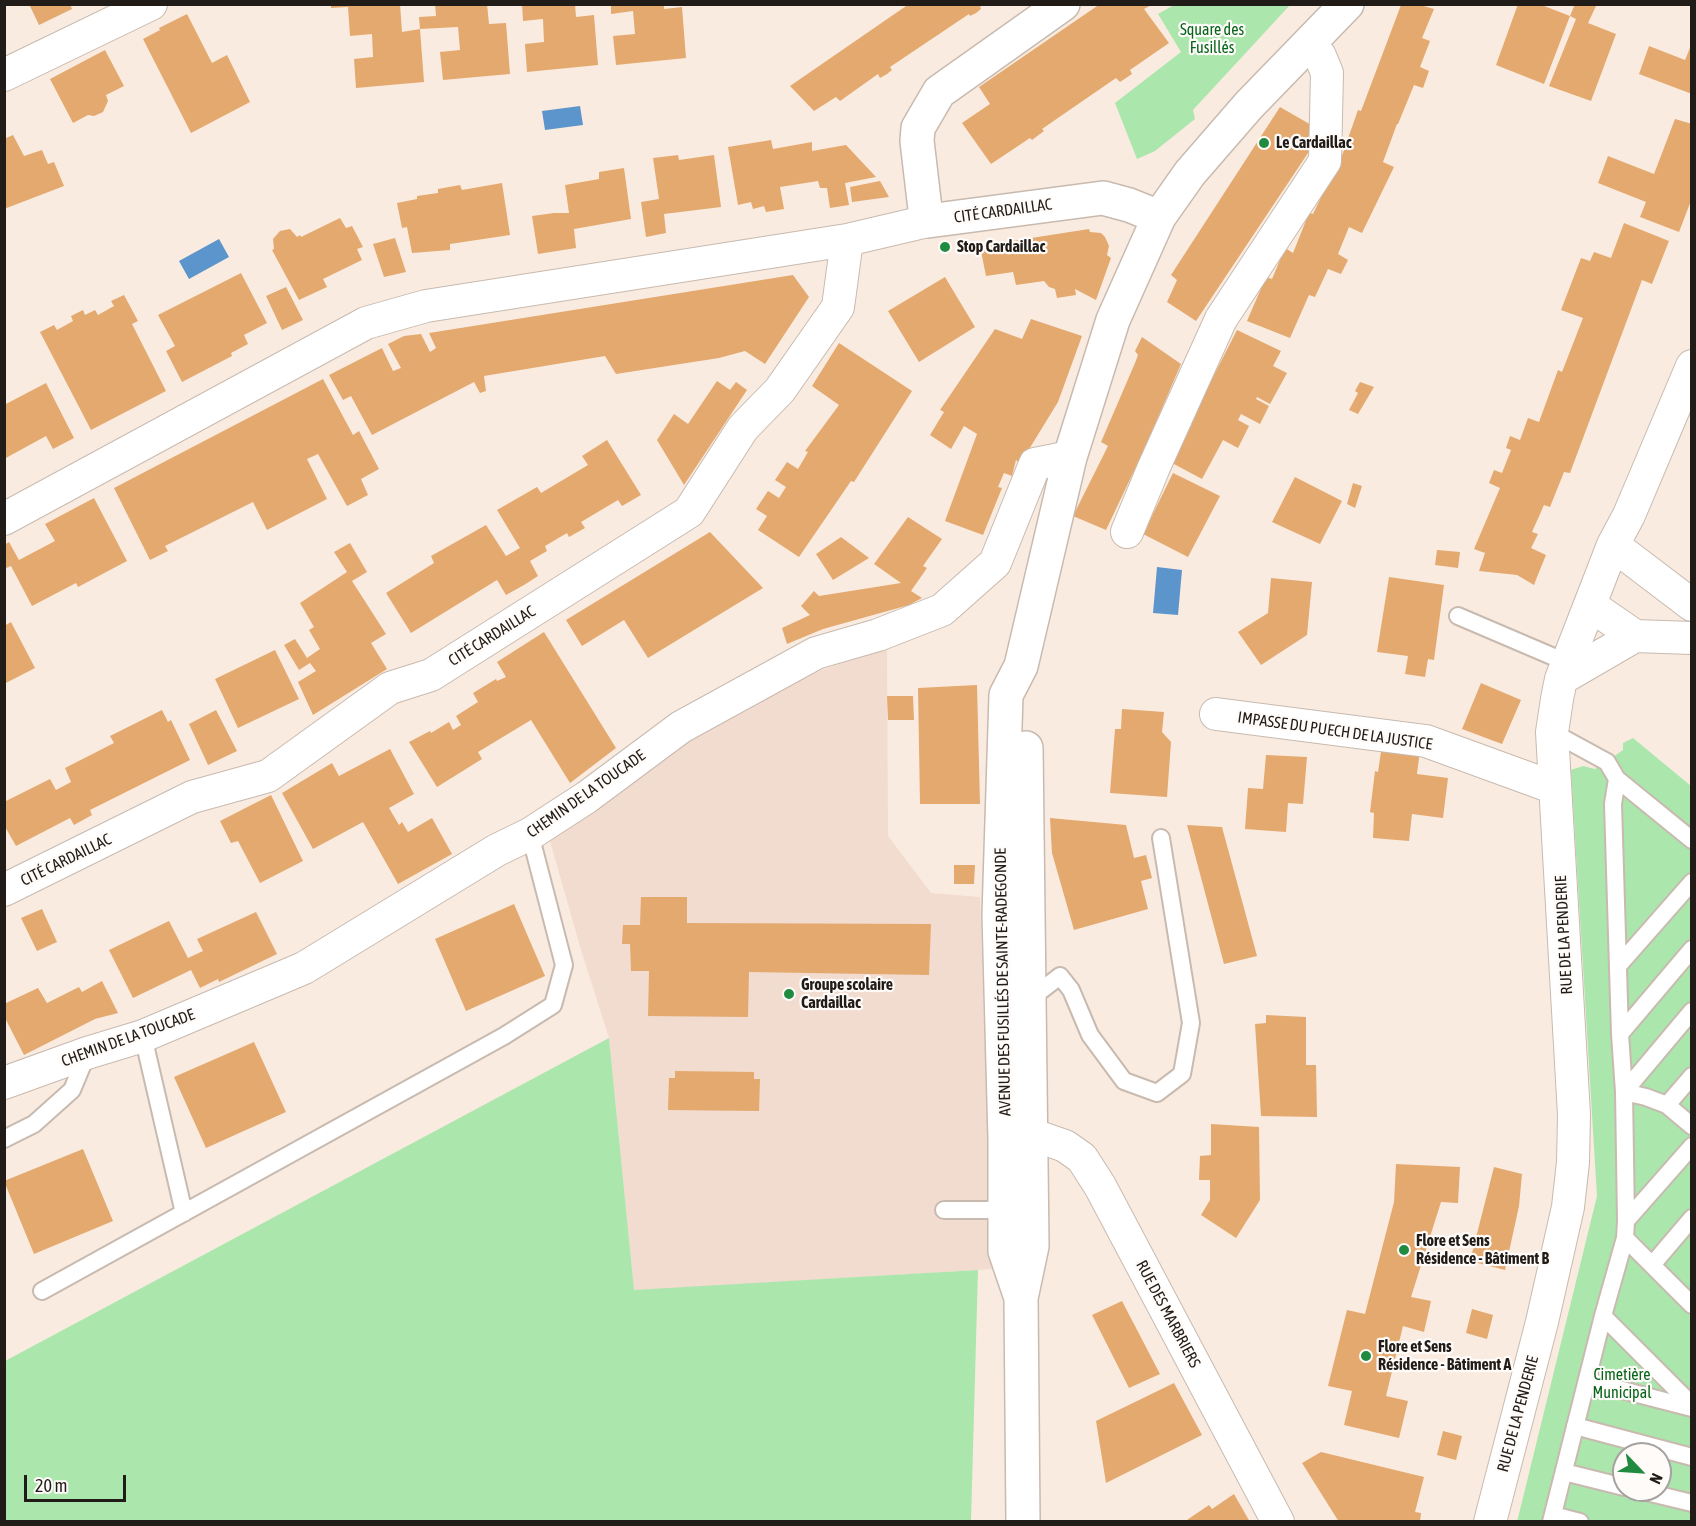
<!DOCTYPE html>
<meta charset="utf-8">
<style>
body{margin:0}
#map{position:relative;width:1696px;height:1526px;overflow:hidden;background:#faebe0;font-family:"Asap Condensed",sans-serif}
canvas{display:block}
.frame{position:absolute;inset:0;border:6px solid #211c18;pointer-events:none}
.north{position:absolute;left:1612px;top:1442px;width:60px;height:60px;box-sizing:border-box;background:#fefbf9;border:2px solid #a6a29f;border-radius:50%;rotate:115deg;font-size:16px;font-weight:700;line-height:24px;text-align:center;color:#211c18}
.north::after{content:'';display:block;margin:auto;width:21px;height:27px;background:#208a41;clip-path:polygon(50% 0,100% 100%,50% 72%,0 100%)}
.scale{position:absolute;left:24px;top:1475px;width:102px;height:27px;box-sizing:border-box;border:3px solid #211c18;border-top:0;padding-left:8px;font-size:18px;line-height:21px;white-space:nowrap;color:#211c18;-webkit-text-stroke:4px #fefbf9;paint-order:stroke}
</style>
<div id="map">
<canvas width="1696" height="1526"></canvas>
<div class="frame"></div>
<div class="north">N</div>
<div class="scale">20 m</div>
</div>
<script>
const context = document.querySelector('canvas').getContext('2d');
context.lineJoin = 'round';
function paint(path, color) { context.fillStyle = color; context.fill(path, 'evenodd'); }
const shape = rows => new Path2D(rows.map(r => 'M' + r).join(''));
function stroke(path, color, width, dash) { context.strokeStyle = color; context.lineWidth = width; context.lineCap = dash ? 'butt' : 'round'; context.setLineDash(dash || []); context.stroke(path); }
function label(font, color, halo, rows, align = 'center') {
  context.font = font + ' "Asap Condensed",sans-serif'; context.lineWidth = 4.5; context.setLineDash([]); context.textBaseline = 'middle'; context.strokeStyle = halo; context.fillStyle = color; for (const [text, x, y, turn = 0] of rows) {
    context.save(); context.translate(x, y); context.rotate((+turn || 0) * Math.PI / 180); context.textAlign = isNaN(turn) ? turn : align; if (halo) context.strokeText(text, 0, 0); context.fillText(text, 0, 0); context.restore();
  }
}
const education = shape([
 [887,648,888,836,931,893,980,897,992,1269,634,1291,609,1038,581,950,550,841,692,737,731,711,822,670]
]);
const green = shape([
 [1174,5,1290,5,1193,110,1195,119,1155,151,1137,159,1115,103,1181,52,1158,14],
 [1633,738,1691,786,1691,1521,1517,1522,1597,1196,1571,770,1583,766,1595,769,1623,750,1623,743],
 [1624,1454,1660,1454,1660,1490,1624,1490],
 [609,1038,634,1290,978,1270,971,1521,5,1521,5,1361]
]);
const water = shape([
 [580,106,583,125,545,130,542,111],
 [219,239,229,257,189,279,179,261],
 [1157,567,1182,570,1178,615,1153,613]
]);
const building = shape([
 [29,4,70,4,72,9,39,25],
 [331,4,400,4,402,32,420,29,419,17,436,16,435,4,487,4,489,24,506,23,510,74,443,80,440,52,460,50,458,27,420,29,424,82,356,88,354,59,373,57,372,34,350,36,348,7,331,8],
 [522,4,575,4,576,17,594,15,598,65,527,72,525,44,544,42,543,19,523,21],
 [611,4,664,4,664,9,682,7,686,58,616,65,613,36,635,34,633,11,611,14],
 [909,4,983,4,980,7,981,9,976,13,970,16,969,14,890,67,892,70,887,74,880,78,878,74,840,101,836,97,814,111,790,86],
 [1100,4,1153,4,1144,9,1169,43,1130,70,1132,74,1120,82,1116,78,1042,129,1044,131,1032,140,1030,138,991,164,962,123,990,104,979,87],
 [1518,4,1539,4,1570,16,1544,84,1496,65],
 [1575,4,1596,6,1588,23,1616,34,1591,101,1549,86,1576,19,1570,16],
 [1401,5,1420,5,1434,9,1422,38,1430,41,1420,67,1429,71,1423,88,1414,85,1398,124,1397,124,1383,162,1394,167,1362,233,1349,227,1338,254,1348,260,1341,274,1328,269,1315,297,1309,295,1290,338,1247,321,1266,277,1272,279,1285,248,1293,253,1309,213,1313,214,1336,166,1338,167,1358,110,1361,111],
 [187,14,212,63,227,55,250,102,191,133,143,39,160,30,159,28],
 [1692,43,1692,94,1639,74,1649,46,1685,60],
 [105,50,124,86,106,95,108,101,103,112,94,116,88,115,73,123,50,79],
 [1280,107,1313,126,1310,150,1196,321,1167,302,1177,280,1171,275],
 [1675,119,1692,124,1692,198,1679,232,1640,217,1646,202,1598,183,1608,156,1654,174],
 [13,135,24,156,42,150,48,164,54,162,64,186,4,209,4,139],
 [771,140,773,149,812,142,812,151,846,145,876,177,845,183,849,205,830,208,827,188,820,188,818,181,780,187,784,209,766,212,764,206,753,209,751,202,738,205,728,147],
 [678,155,679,160,714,155,721,207,664,214,666,233,646,237,641,202,659,199,653,158],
 [624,168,631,219,574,229,576,248,538,254,532,216,554,213,569,213,565,185,599,179,599,172],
 [880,181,889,197,852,202,850,187],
 [502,183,510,235,450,244,450,250,412,253,407,227,402,228,397,203,417,199,417,196,438,193,438,189,460,185,462,190],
 [340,218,346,228,352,226,363,247,357,249,362,260,323,279,327,287,299,300,272,250,274,249,273,239,280,231,290,229,297,237,300,235,301,237],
 [1624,223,1669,241,1652,284,1642,280,1570,473,1564,472,1550,507,1544,505,1532,532,1538,534,1531,548,1546,555,1537,577,1534,585,1517,575,1479,571,1485,553,1474,549,1500,488,1489,483,1494,470,1502,473,1511,450,1506,448,1510,436,1520,440,1528,418,1539,422,1558,370,1562,372,1583,318,1561,310,1581,258,1590,261,1594,252,1611,258],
 [1089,229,1090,232,1101,233,1105,237,1109,246,1107,255,1111,258,1096,300,1075,289,1076,295,1057,298,1055,289,1049,287,1044,281,1016,285,1013,272,986,276,980,246],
 [395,238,406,272,384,277,373,244],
 [241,273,267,323,244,335,248,344,231,353,232,356,182,382,166,351,175,346,158,315],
 [793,275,809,297,765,364,745,351,719,358,616,374,605,356,484,376,486,391,480,393,474,382,372,435,351,396,343,400,329,375,382,348,393,371,401,368,388,344,404,336,421,334,430,352,436,348,429,333],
 [945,277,975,327,919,362,888,311],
 [286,287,303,320,282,330,266,296],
 [124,295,138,321,132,324,166,391,91,430,40,332,54,325,57,330,73,321,71,316,83,310,85,315,95,310,98,315,114,306,111,301],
 [1031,319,1082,336,1058,402,1020,464,1016,460,1012,476,1004,473,998,487,1002,488,983,535,945,521,977,434,964,426,951,449,930,435,944,412,940,410,995,329,1022,339],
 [1237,330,1281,351,1273,366,1287,373,1270,404,1257,397,1256,399,1269,406,1260,424,1241,414,1238,420,1249,426,1238,448,1223,440,1202,479,1172,463,1192,424,1190,422],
 [1142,337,1181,364,1144,450,1106,530,1073,516,1108,446,1101,442,1135,363,1138,355,1135,351],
 [839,343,912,391,854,482,851,481,799,557,758,530,767,516,756,509,768,491,779,498,786,487,775,480,787,462,798,469,808,452,805,451,839,405,812,386],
 [323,379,353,435,359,431,379,469,361,479,368,495,347,506,318,454,307,459,327,499,267,530,253,502,165,546,168,551,150,560,114,488],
 [717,381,730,390,736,382,747,390,684,485,657,440,674,414,688,424],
 [1360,382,1374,387,1358,414,1349,410,1358,393,1355,391],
 [46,383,74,438,53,449,46,436,4,459,4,405],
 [607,440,641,495,622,506,618,500,581,522,585,528,569,537,567,533,545,546,547,551,530,561,538,576,524,585,506,595,497,580,411,633,386,593,434,563,431,556,486,525,506,556,520,548,497,510,537,487,541,493,588,465,582,456],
 [1173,473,1220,496,1188,557,1143,534],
 [1295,477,1342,501,1320,544,1272,522],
 [1353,483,1362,486,1355,508,1347,504],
 [94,498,127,561,78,587,76,583,32,606,11,566,6,568,4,565,4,545,9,542,19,560,55,541,45,524],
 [908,517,942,539,923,566,927,568,911,591,922,598,909,605,823,629,787,644,782,628,810,615,801,606,814,591,819,596,901,583,874,564],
 [710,532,763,588,648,658,624,620,582,646,566,620],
 [841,537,869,558,833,580,816,554],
 [350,543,367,572,352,581,386,634,371,643,387,669,313,715,298,682,316,671,310,663,299,670,284,645,295,639,307,658,320,649,309,630,314,627,300,603,347,572,334,552],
 [1437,550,1460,552,1458,568,1435,565],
 [1389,577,1444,585,1434,660,1428,659,1425,677,1405,674,1408,656,1377,652],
 [1271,578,1312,582,1307,635,1261,665,1238,632,1268,613],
 [11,622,35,668,4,684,4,626],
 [544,632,616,748,570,783,531,720,478,752,482,759,437,787,409,742,430,731,431,733,449,722,453,730,461,725,456,716,478,702,473,693,496,679,497,681,506,677,497,662],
 [275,650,299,699,238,728,215,679],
 [1481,683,1521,700,1502,744,1462,729],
 [977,685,980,804,920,804,918,688],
 [887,696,913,696,914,720,888,720],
 [1122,709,1164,712,1162,732,1171,742,1167,797,1110,793,1115,729,1121,729],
 [162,710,168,722,171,720,190,760,90,810,92,815,74,825,70,818,16,846,4,825,4,802,50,779,56,790,71,782,65,768,114,743,110,736],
 [216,710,237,751,208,765,189,724],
 [1382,745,1420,750,1417,774,1448,778,1443,818,1412,814,1409,841,1373,838,1374,813,1370,812,1375,771,1378,772],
 [390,749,414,794,389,808,399,825,402,822,408,832,432,818,452,854,398,884,363,822,313,849,282,793,332,763,339,776],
 [1266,755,1307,757,1303,804,1288,803,1286,832,1245,829,1248,788,1263,789],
 [271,795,303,861,260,883,238,841,231,843,220,821],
 [1050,818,1126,825,1134,858,1146,855,1152,878,1141,881,1148,909,1074,930,1052,853],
 [1187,825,1222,827,1257,956,1224,964],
 [954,865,975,865,974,884,954,884],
 [641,897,687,897,687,923,931,924,929,975,749,972,748,1017,648,1016,649,971,631,971,630,944,622,944,623,925,640,925],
 [514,904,545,976,466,1011,435,939],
 [42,909,57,942,37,951,21,918],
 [256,912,277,954,219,982,218,979,200,988,191,970,133,998,109,950,169,921,188,958,203,951,197,939],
 [102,981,118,1013,95,1019,24,1055,4,1016,4,1004,38,988,47,1003,79,987,82,992],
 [1266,1015,1306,1017,1306,1065,1316,1065,1317,1117,1261,1116,1255,1024,1266,1023],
 [254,1042,286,1112,206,1148,174,1077],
 [675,1071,754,1072,754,1079,760,1079,759,1111,668,1110,669,1078,675,1078],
 [1211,1124,1259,1127,1260,1200,1236,1238,1201,1215,1210,1200,1210,1180,1199,1180,1200,1156,1211,1155],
 [83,1149,113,1221,34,1254,4,1181],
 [1396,1164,1460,1167,1458,1203,1441,1202,1411,1297,1431,1301,1424,1332,1403,1326,1386,1396,1408,1401,1399,1438,1344,1425,1352,1391,1328,1386,1347,1310,1365,1314,1394,1202],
 [1494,1167,1522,1174,1519,1206,1505,1270,1470,1261],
 [1122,1301,1160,1374,1129,1388,1092,1315],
 [1472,1309,1493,1315,1487,1339,1466,1333],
 [1174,1383,1202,1435,1106,1483,1096,1421],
 [1443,1431,1462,1436,1456,1460,1437,1455],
 [1321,1452,1424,1477,1415,1512,1421,1513,1420,1522,1339,1522,1302,1463],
 [1234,1494,1250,1522,1184,1522,1209,1505,1212,1509]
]);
const lane = shape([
 [1458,616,1568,663],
 [1552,732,1607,762,1617,779,1692,840],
 [1617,779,1613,804,1620,1034,1624,1092,1626,1221,1625,1238,1692,1305],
 [1619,965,1692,882],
 [1030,999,1060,976,1071,990,1090,1035,1124,1081,1157,1093,1182,1074,1191,1023,1161,838],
 [1692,1011,1624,1092,1646,1097,1667,1105,1692,1126],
 [1620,1034,1692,949],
 [143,1036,184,1213],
 [1667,1105,1692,1076],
 [4,1139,34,1124,72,1090,87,1054],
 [944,1210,990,1210,1008,1201],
 [1626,1221,1692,1146],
 [1652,1265,1692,1218],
 [42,1291,504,1036,553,1005,564,965,530,834],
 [1603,1316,1625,1238],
 [1587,1381,1692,1408],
 [1575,1426,1692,1457],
 [1564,1472,1624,1487],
 [1638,1490,1692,1503],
 [1553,1515,1580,1522],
 [1551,1522,1603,1316,1692,1405]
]);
const street = shape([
 [4,75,151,4],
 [4,519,366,323,426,306,847,240,928,221],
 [1127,532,1154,467,1221,319,1325,161,1327,73,1320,56,1310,42],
 [1613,545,1692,605],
 [1590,605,1635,636,1692,638],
 [1561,679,1635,636],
 [1216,714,1426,741,1555,788],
 [4,890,192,797,268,776,390,688,431,675,689,512,743,428,780,390,838,307,847,240],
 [4,1083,87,1053,143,1036,304,968,497,850,530,834,587,797,681,727,816,653,878,635,942,610,995,563,1035,464,1070,457],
 [1030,1136,1042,1138,1065,1146,1082,1158,1100,1186,1278,1522],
 [1490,1522,1542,1322,1568,1207,1573,1162,1574,1115,1552,732,1557,699,1561,679,1613,545,1629,515,1692,366]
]);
const secondary = shape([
 [1063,4,939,92,918,128,917,141,925,209,928,221,1103,198,1129,205,1159,217],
 [1021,1298,1005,1251,1005,1140,999,915,1006,695,1021,666,1070,457,1113,320,1159,217,1190,173,1249,105,1347,4],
 [1023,1522,1021,1298,1032,1246,1026,748]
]);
const markers = [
 [1264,143,6,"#208a41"],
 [945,247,6,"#208a41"],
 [789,994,6,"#208a41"],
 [1404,1250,6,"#208a41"],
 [1366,1356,6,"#208a41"]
];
const parkNames = [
 ["Square des",1212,30],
 ["Fusillés",1212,48],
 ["Cimetière",1622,1375],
 ["Municipal",1622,1393]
];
const poiNames = [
 ["Le Cardaillac",1276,143],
 ["Stop Cardaillac",957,247],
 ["Groupe scolaire",801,985],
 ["Cardaillac",801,1003],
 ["Flore et Sens",1416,1241],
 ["Résidence - Bâtiment B",1416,1259],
 ["Flore et Sens",1378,1347],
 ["Résidence - Bâtiment A",1378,1365]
];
const streetNames = [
 ["CITÉ CARDAILLAC",1003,211,-8],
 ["CITÉ CARDAILLAC",492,636,-32],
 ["IMPASSE DU PUECH DE LA JUSTICE",1335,731,8],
 ["CHEMIN DE LA TOUCADE",586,794,-35],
 ["CITÉ CARDAILLAC",66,860,-26],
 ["RUE DE LA PENDERIE",1564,935,-93],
 ["AVENUE DES FUSILLÉS DE SAINTE-RADEGONDE",1003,982,-91],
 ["CHEMIN DE LA TOUCADE",128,1038,-20],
 ["RUE DES MARBRIERS",1168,1314,62],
 ["RUE DE LA PENDERIE",1518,1414,-75]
];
paint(education, '#f2dbcf');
paint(green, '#abe6ad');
paint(water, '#5b95cc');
paint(building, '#e4a96e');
stroke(lane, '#c8baaf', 20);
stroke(street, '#c8baaf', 34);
stroke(secondary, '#c8baaf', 36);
stroke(lane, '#fff', 16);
stroke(street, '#fff', 32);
stroke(secondary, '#fff', 33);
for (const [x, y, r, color] of markers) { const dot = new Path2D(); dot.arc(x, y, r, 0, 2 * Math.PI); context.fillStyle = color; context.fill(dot); stroke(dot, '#fefbf9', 2); }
label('16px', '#06641b', '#fefbf9', parkNames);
label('bold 16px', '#211c18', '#fefbf9', poiNames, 'left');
label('16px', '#211c18', '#fefbf9', streetNames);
</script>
